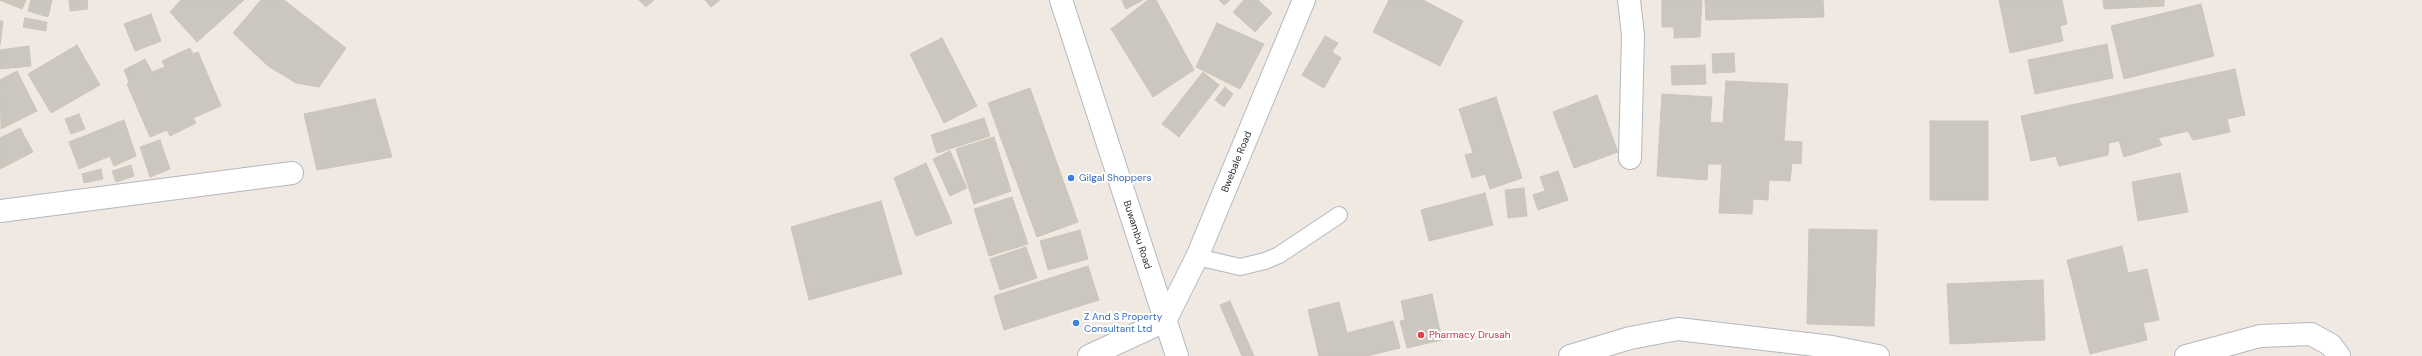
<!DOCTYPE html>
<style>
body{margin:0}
canvas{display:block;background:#efe9e1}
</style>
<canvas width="2422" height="356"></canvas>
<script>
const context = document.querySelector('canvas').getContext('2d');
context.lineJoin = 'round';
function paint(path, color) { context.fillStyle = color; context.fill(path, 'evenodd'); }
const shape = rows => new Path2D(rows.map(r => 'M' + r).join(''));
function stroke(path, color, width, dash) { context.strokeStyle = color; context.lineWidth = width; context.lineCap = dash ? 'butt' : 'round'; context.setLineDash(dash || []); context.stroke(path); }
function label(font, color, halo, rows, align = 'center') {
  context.font = font + ' "DM Sans",sans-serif'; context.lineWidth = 4; context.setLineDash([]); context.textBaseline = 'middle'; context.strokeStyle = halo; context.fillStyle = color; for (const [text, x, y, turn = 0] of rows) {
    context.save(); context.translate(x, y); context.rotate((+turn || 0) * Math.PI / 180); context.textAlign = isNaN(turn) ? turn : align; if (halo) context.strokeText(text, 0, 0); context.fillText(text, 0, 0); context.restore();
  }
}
const building = shape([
 [0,0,26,0,22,9,0,0],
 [31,0,52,0,48,17,28,11,31,0],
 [69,0,87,0,88,9,70,11,69,0],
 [181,0,244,0,197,42,170,12,181,0],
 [261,0,284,0,346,48,319,87,296,83,268,66,233,33,261,0],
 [639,0,654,0,646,7,639,0],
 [705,0,720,0,711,7,705,0],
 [1122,0,1143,0,1126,9,1122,0],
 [1148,0,1156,0,1194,70,1153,97,1111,29,1148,0],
 [1219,0,1230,0,1224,5,1219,0],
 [1244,0,1258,0,1272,13,1255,32,1233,12,1244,0],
 [1389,0,1423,0,1463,21,1440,66,1373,32,1389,0],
 [1662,0,1702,0,1700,37,1674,38,1674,27,1662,27,1662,0],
 [1705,0,1823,0,1824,17,1706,20,1705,0],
 [1999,0,2062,0,2067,24,2060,26,2063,41,2010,53,1999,0],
 [2103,0,2164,0,2164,6,2104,9,2103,0],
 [2201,4,2214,56,2124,79,2111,26,2201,4],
 [151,14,161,41,135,51,124,24,151,14],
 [25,18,47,22,46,31,23,27,25,18],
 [0,21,3,21,0,45,0,21],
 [1217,23,1264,44,1240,89,1196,67,1217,23],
 [1325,36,1338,43,1332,52,1341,58,1324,88,1302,75,1325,36],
 [942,38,977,106,944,123,910,54,942,38],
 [2107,44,2113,78,2035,94,2028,60,2107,44],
 [77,45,100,85,51,113,28,74,77,45],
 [29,46,31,66,0,69,0,50,29,46],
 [190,48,193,54,198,52,221,106,193,118,196,123,170,136,167,130,150,137,127,84,129,82,124,70,145,59,152,72,165,67,162,61,190,48],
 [1734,53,1735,72,1713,73,1712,54,1734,53],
 [1705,65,1706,84,1672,85,1671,66,1705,65],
 [2235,69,2245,115,2227,119,2230,132,2193,140,2188,131,2158,138,2162,145,2124,157,2119,141,2109,143,2108,155,2059,166,2056,156,2031,161,2021,116,2235,69],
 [17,71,37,111,1,129,0,80,17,71],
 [1203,72,1219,85,1179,137,1162,124,1203,72],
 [1726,81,1788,84,1784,141,1802,142,1801,164,1792,163,1790,181,1769,180,1768,200,1753,199,1752,214,1719,213,1722,164,1708,164,1707,180,1657,176,1662,94,1712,97,1710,122,1723,123,1726,81],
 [1225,87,1233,94,1224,107,1215,100,1225,87],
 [1030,88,1078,222,1037,237,988,103,1030,88],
 [1597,95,1618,152,1574,168,1553,112,1597,95],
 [1496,97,1522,178,1490,189,1485,174,1472,178,1465,155,1473,153,1459,109,1496,97],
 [375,99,392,157,317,170,304,114,375,99],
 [79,114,85,129,71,134,65,119,79,114],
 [984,118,990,136,937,153,931,135,984,118],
 [124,120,136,156,114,166,110,156,79,169,69,142,124,120],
 [1930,121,1988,121,1988,200,1930,200,1930,121],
 [20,128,33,152,0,169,0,138,20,128],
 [994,137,1011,191,974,204,956,149,994,137],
 [160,140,170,169,150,177,140,147,160,140],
 [950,151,967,188,950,196,933,159,950,151],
 [926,163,952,223,916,236,894,178,926,163],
 [131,165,134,176,116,182,112,171,131,165],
 [101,169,103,179,84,183,82,174,101,169],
 [1558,171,1568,200,1538,210,1533,195,1545,191,1540,177,1558,171],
 [2180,173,2188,212,2138,221,2132,182,2180,173],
 [1524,188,1527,216,1508,218,1505,190,1524,188],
 [1485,193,1493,225,1429,241,1421,210,1485,193],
 [1012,197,1028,244,989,256,974,209,1012,197],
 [881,201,902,274,809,300,791,227,881,201],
 [1809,229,1877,230,1874,326,1807,324,1809,229],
 [1080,230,1088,259,1048,270,1040,241,1080,230],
 [2122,246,2128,273,2147,269,2159,320,2143,323,2147,340,2090,354,2067,260,2122,246],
 [1026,247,1037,278,1000,290,990,259,1026,247],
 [1088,266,1099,300,1004,330,994,296,1088,266],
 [2043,280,2045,340,1950,344,1947,284,2043,280],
 [1432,294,1442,340,1407,348,1400,321,1405,320,1401,301,1432,294],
 [1230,301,1254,356,1242,356,1220,305,1230,301],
 [1339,302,1347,333,1393,321,1400,348,1367,356,1319,356,1308,310,1339,302]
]);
const service = shape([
 [1197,257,1240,267,1265,261,1279,255,1339,215]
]);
const minor = shape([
 [1629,0,1633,35,1630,158],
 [0,211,292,173],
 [1089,356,1165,321,1197,257,1304,0],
 [1570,356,1630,338,1678,329,1832,347,1878,356],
 [2186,356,2260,336,2311,334,2331,345,2339,356]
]);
const tertiary = shape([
 [1061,0,1177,356]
]);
const markers = [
 [1071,178,4,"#3f7fe0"],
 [1076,323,4,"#3f7fe0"],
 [1421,335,4,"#e0444e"]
];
const streetNames = [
 ["Bwebale Road",1237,162,-68],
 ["Buwambu Road",1137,235,72]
];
const shopNames = [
 ["Gilgal Shoppers",1079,178],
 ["Z And S Property",1084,317],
 ["Consultant Ltd",1084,329]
];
const healthNames = [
 ["Pharmacy Drusah",1429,335]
];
paint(building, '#cbc7bf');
stroke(building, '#cbc5ba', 1);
stroke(service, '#b4b7c1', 18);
stroke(minor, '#b4b7c1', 24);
stroke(tertiary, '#b4b7c1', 24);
stroke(service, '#fff', 16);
stroke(minor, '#fff', 22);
stroke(tertiary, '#fff', 22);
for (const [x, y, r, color] of markers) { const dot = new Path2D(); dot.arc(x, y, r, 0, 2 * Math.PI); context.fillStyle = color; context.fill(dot); stroke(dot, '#fff', 1.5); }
label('10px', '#2e2e2e', '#fff', streetNames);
label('10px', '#366cbe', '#fff', shopNames, 'left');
label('10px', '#be3a42', '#fff', healthNames, 'left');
</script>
